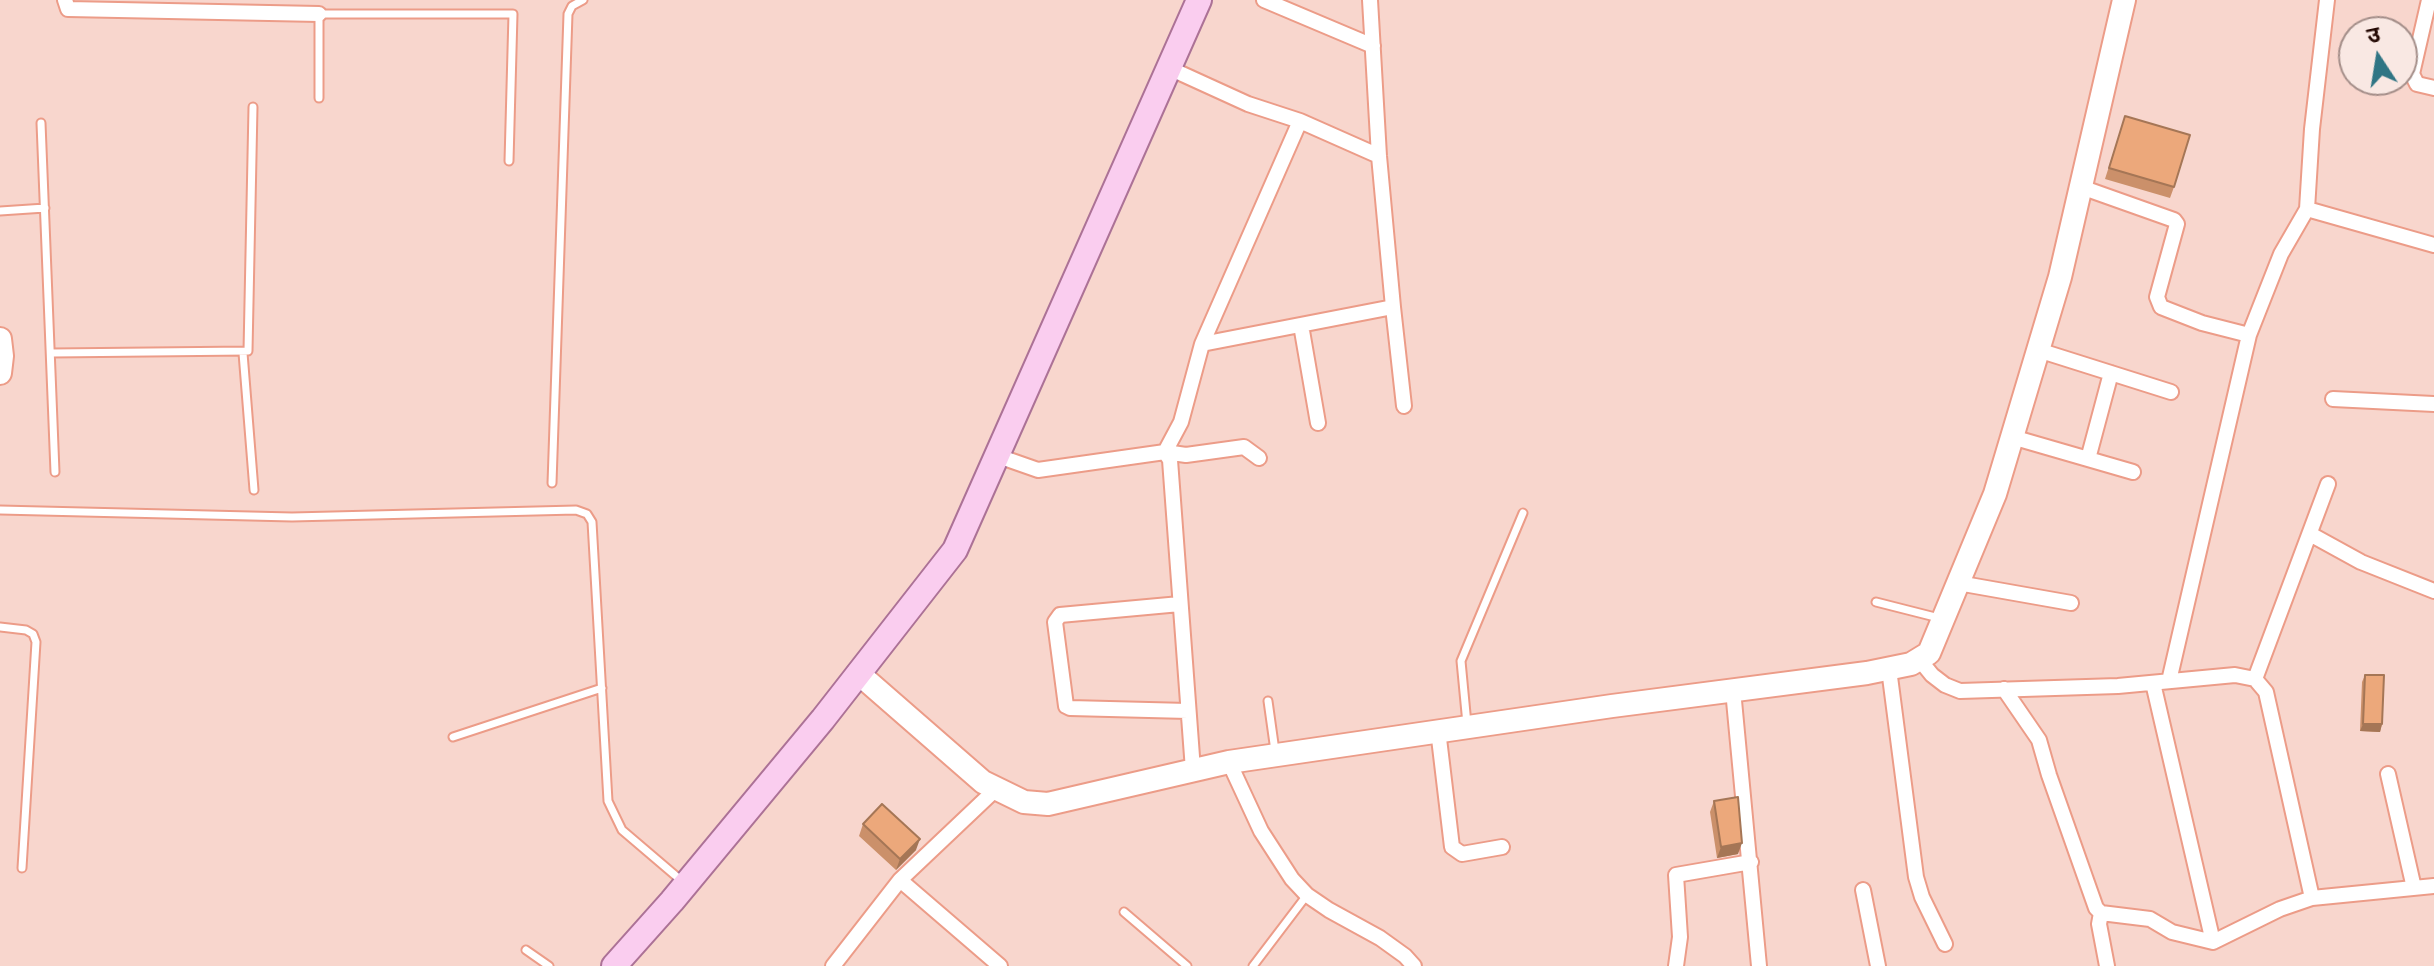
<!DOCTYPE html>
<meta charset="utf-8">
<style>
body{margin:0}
#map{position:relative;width:2434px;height:966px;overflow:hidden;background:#f8d6cd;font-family:Jost,"Noto Sans Devanagari",sans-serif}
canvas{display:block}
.north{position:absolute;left:2338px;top:16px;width:80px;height:80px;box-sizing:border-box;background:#f9e8e3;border:2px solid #a48e89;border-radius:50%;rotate:348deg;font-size:22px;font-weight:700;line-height:32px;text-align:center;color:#240803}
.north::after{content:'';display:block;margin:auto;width:28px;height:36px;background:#307584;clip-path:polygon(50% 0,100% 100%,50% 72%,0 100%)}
</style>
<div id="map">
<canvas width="2434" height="966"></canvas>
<div class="north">उ</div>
</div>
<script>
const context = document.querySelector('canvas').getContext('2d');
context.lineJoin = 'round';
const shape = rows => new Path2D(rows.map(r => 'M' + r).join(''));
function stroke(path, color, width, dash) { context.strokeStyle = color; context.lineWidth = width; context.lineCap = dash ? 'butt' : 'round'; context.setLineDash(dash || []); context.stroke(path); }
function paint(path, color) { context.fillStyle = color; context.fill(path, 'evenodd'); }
const lane = shape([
 [319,98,319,14,513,14,509,161],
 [41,123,55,472],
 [0,211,45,208],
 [52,353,248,351,253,107],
 [243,353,254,490],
 [552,483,568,14,572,6,583,0],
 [0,510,292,517,576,510,587,514,592,522,608,801,622,830,683,882],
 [1876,602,1939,618],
 [0,627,26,630,33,634,36,642,22,868],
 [1268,701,1275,751],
 [1467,724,1461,661,1523,513],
 [453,737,602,688],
 [1124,912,1187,966],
 [526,950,549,966],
 [1253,966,1307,895]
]);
const street = shape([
 [65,0,68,9,319,14],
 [1264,0,1373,46],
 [2429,0,2412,74,2417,84,2434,88],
 [1169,68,1248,104,1300,121,1379,156],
 [2081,187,2174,220,2177,224,2157,297,2161,307,2202,323,2249,335,2169,681],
 [2307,209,2434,245],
 [1393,307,1404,406],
 [1301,325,1318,423],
 [2249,335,2281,254,2307,209,2312,129,2327,0],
 [1202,344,1300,121],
 [2038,350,2171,392],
 [2333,399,2434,404],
 [2012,437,2133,472],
 [998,456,1038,470,1165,452,1181,422,1202,344,1393,307,1379,156,1370,0],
 [2088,459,2111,373],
 [2310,534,2361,562,2434,591],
 [1958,583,2071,603],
 [1180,604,1060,615,1055,622,1066,706,1070,708,1188,711],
 [1919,659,1932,675,1945,685,1960,691,2118,686,2235,675,2255,679,2266,692,2312,898],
 [1889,669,1916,877,1922,897,1945,944],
 [2255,679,2328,484],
 [2153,683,2213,942],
 [2004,689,2039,740,2049,775,2096,908,2101,913,2150,919,2172,932,2213,942,2280,909,2312,898,2434,886],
 [1733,690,1759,966],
 [1438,730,1452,847,1462,854,1502,847],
 [1229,762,1261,831,1292,879,1307,895,1329,910,1380,938,1405,956,1414,966],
 [1193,770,1170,460,1165,452,1186,455,1244,447,1259,458],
 [2388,774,2414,888],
 [900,880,1000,966],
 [1863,890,1878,966],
 [2101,913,2099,924,2107,966],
 [833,966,900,880,995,790],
 [1676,966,1680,937,1676,875,1751,862]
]);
const secondary = shape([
 [0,339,2,356,0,373],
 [858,673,983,782,1024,802,1048,804,1229,762,1612,706,1867,673,1911,664,1929,653,1995,494,2060,277,2124,0]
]);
const primary = shape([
 [614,966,672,901,823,719,955,550,1199,0]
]);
const wall = shape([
 [2125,116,2174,187,2170,198,2105,179],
 [2365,675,2382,724,2380,732,2360,731,2362,682],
 [1714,801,1738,854,1717,858,1710,812],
 [863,824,916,850,896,870,859,836]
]);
const shadedWall = shape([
 [2363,724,2382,724,2380,732,2360,731],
 [920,839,916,850,896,870,900,859],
 [1742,843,1738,854,1717,858,1721,847]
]);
const building = shape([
 [2125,116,2190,135,2174,187,2109,168,2125,116],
 [2365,675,2384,675,2382,724,2363,724,2365,675],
 [1738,797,1742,843,1721,847,1714,801,1738,797],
 [882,804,920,839,900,859,863,824,882,804]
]);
stroke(lane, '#ec9c88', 11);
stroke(street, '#ec9c88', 18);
stroke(secondary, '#ec9c88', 26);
stroke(primary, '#ac7296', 28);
stroke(lane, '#fff', 7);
stroke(street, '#fff', 14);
stroke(secondary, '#fff', 22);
stroke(primary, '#facdef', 24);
paint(wall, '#cb906a');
paint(shadedWall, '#a57656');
paint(building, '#eca87b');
stroke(building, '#a57656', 2);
</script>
